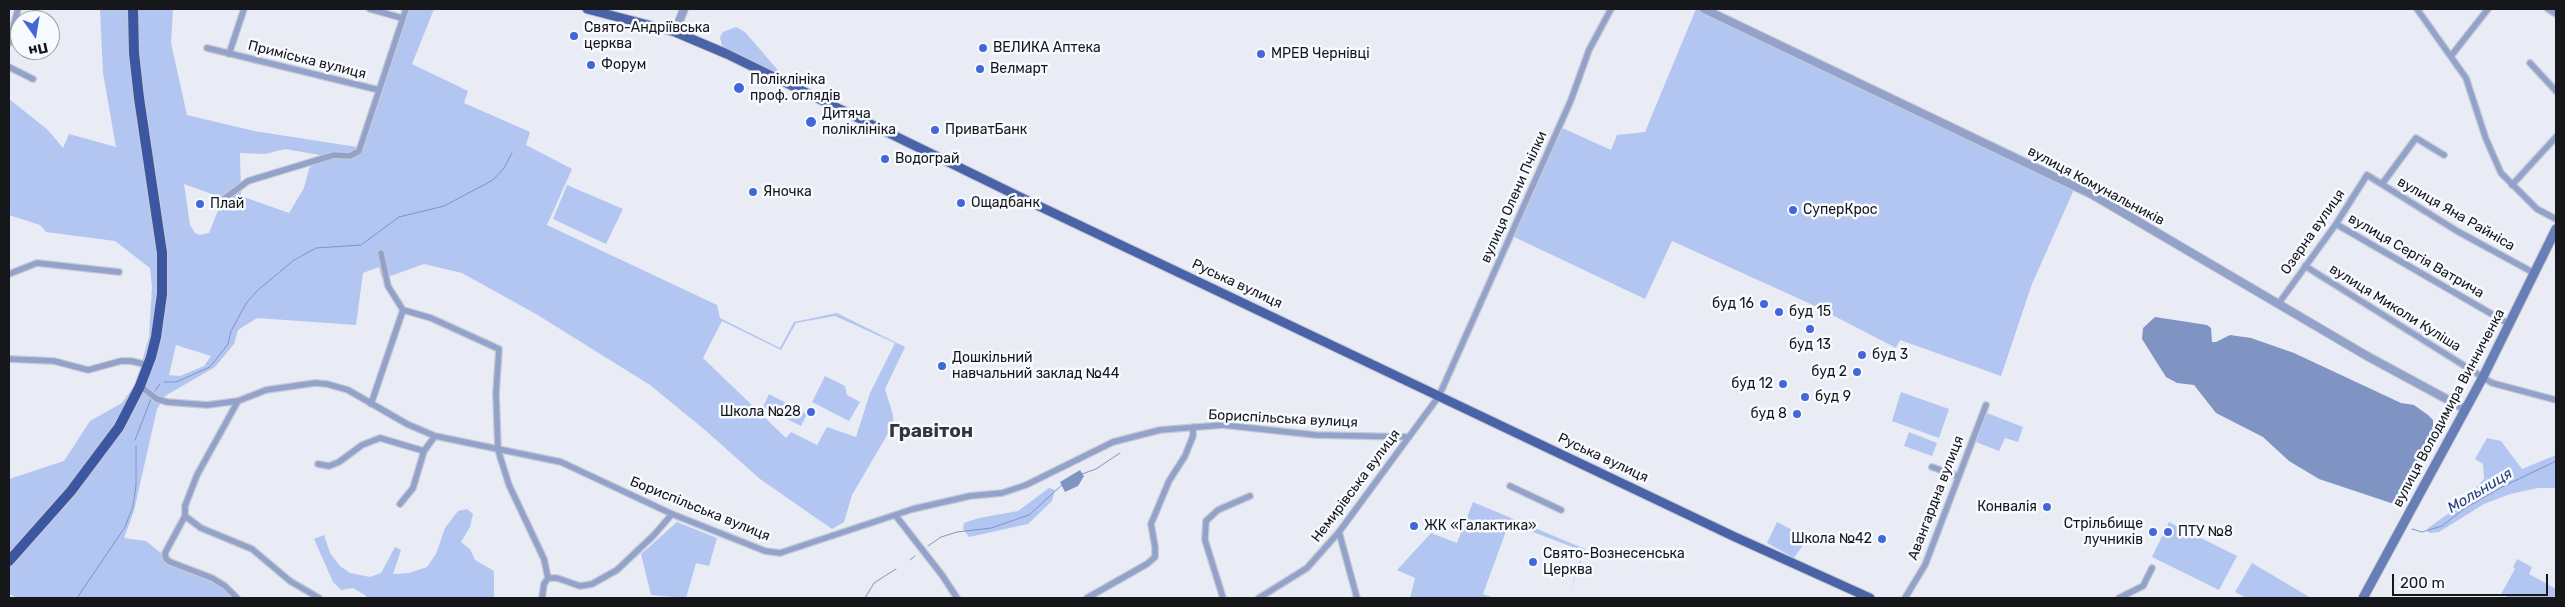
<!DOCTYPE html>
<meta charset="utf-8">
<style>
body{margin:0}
#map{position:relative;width:2565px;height:607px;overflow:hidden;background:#e9ecf5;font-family:Rubik,sans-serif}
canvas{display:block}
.frame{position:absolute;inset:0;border:10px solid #16171a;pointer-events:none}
.north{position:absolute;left:10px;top:10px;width:50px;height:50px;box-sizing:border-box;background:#f7faff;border:1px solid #9d9fa3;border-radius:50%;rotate:167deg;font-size:14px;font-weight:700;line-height:20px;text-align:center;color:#16171a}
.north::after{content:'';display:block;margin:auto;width:18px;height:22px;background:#4367d9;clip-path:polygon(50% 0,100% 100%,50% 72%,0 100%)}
.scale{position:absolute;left:2392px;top:574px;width:156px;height:22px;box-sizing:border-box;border:2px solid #16171a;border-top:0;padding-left:6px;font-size:15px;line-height:18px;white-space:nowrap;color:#16171a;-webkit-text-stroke:4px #f7faff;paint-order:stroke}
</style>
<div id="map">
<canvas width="2565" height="607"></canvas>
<div class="frame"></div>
<div class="north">Пн</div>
<div class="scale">200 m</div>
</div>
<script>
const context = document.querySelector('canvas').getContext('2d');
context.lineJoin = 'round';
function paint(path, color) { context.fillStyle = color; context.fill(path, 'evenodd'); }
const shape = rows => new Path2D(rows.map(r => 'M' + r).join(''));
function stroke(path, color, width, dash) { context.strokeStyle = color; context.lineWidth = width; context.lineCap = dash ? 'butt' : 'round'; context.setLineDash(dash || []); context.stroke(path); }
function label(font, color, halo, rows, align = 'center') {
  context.font = font + ' Rubik,sans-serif'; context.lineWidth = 5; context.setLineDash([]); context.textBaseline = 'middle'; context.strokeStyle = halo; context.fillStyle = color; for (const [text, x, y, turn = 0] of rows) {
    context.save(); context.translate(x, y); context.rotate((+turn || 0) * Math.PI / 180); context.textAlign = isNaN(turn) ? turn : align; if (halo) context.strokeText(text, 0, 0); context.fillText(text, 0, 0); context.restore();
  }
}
const green = shape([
 [100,9,173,9,171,43,187,115,254,131,357,147,405,9,434,9,412,64,468,91,464,103,530,132,526,145,572,169,547,225,717,305,720,318,780,348,794,322,837,313,905,347,885,389,893,415,893,425,852,495,844,522,832,529,760,479,705,430,650,385,536,314,462,273,424,264,382,279,379,267,363,273,356,325,257,318,238,330,234,344,215,367,165,396,157,409,134,511,124,538,146,541,162,554,164,562,209,579,235,598,17,598,9,594,9,479,64,461,90,421,122,403,136,383,149,337,152,287,150,268,115,241,46,232,40,225,9,215,9,99,48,130,63,148,69,134,116,147,103,73],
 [285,149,320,155,309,169,304,188,289,213,241,196,240,153,265,154],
 [184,184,223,198,209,233,200,235,195,233,190,225],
 [835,316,895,343,870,393,856,437,827,427,817,445,791,432,786,438,703,358,722,321,781,350,796,323],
 [176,345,211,356,204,366,180,376,169,375],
 [1696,9,1707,9,2076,185,2032,284,2001,376,1900,340,1896,348,1815,306,1672,241,1645,299,1510,235,1558,126,1611,150,1617,135,1645,132],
 [736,27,745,32,783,76,727,51,722,46,720,37,723,32],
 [567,185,623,209,606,244,553,219],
 [825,376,845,386,847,395,860,402,849,421,812,402],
 [1901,392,1949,409,1939,438,1892,421],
 [769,394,807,414,801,426,763,407],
 [1987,413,2023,427,2018,442,2005,438,1999,451,1976,442],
 [1909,432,1937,443,1932,456,1904,446],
 [2487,438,2501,441,2522,469,2556,455,2556,488,2538,488,2510,494,2484,504,2439,532,2429,533,2427,529,2460,505,2484,479,2483,464,2475,459],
 [1049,488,1055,490,1052,501,1028,524,969,537,963,529,964,523,979,518,1018,511],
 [1473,502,1585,549,1568,598,1583,551,1509,523,1483,594,1494,598,1410,598,1415,578,1397,570,1431,533,1457,543],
 [467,509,473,514,470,527,461,542,470,549,475,560,494,571,494,598,367,598,365,595,353,588,341,590,333,582,314,539,324,535,330,553,340,566,350,573,370,577,381,573,395,547,401,550,393,574,409,573,427,567,436,554,445,528,458,511],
 [677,522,717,538,709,566,696,563,686,598,651,595,641,554],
 [1777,522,1808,538,1794,558,1767,543],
 [2169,522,2237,556,2219,590,2152,557],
 [2517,559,2532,567,2529,574,2556,589,2556,598,2510,598,2501,594,2515,569,2513,567],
 [2252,563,2311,598,2246,598,2235,592]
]);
const water = shape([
 [2155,317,2207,325,2211,328,2212,342,2216,342,2230,335,2251,338,2294,353,2401,403,2414,405,2428,415,2433,420,2433,435,2398,502,2391,503,2319,479,2289,461,2263,437,2216,413,2194,385,2177,383,2166,377,2142,339,2143,328],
 [1080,470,1084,476,1078,486,1065,492,1060,482]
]);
const stream = shape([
 [164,382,176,382,210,367,228,344,231,331,247,302,258,290,294,260,316,248,361,245,399,217,444,206,493,180,504,168,512,153],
 [155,391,160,384],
 [135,440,151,399],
 [1082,474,1096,469,1120,453],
 [2412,529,2422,532,2442,526,2464,509,2500,488,2556,461],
 [928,546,941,537,957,532,991,528,1029,515,1063,484],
 [910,560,915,556],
 [77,598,125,527,133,506,136,485,136,446],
 [865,598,874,583,896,569]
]);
const minor = shape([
 [370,9,402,18],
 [2417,9,2466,78,2486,139,2501,173,2537,209,2556,219],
 [2548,9,2556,14],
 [9,43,18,9],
 [207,48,379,90],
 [229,54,244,9],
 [2451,56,2488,9],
 [2530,63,2556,91],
 [9,67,33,79],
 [2382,184,2416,138,2444,155],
 [2512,185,2556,137],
 [225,198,248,181,334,155,350,156,359,151,406,9],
 [2336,224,2509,324],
 [2305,266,2492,383,2556,400],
 [9,274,37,263,119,272],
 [2279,303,2336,224,2367,175,2457,231,2534,273],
 [403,310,431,318,499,349,496,393,498,450,509,485,544,559,548,578,544,584,542,598],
 [9,359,54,361,88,370,121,361,131,361,148,365],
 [140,386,157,399,167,402,207,405,238,401,266,390,315,383,327,384,348,390,407,424,435,436,561,462,672,514,765,551,780,553,913,509,970,496,1002,493,1026,485,1113,442,1160,430,1223,425,1316,435,1409,437],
 [371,404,403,310,388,286,381,253],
 [318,464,329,466,339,462,362,445,380,438,424,451],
 [1932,467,1957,476],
 [1510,486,1561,510],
 [400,504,413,488,424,451,435,436],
 [185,516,201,528,252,549,290,581,319,598],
 [896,516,942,575,957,598],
 [1339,532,1357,598],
 [548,578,557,578,580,586,592,584,617,570,654,535,672,514],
 [237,598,225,586,212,578,170,562,166,559,165,553,185,516,185,506,197,475,238,401],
 [1087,598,1147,564,1155,557,1155,547,1151,524,1169,481,1185,456,1193,436,1193,427],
 [1223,598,1205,540,1206,521,1218,510,1250,496],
 [1259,598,1307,568,1339,532,1439,396,1571,100,1589,50,1611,9],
 [1905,598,1925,565,1986,405],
 [2119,598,2143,586,2152,568]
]);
const tertiary = shape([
 [1704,9,2093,195,2367,356,2465,409],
 [675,32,684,9]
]);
const secondary = shape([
 [2363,598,2483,377,2556,229]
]);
const primary = shape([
 [587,9,675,32,727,54,1022,198,1735,537,1870,598]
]);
const trunk = shape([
 [9,561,71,491,119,427,140,386,151,357,156,337,162,294,162,253,139,98,134,53,133,9]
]);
const markers = [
 [574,36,5,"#4367d9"],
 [983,48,5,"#4367d9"],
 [1261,54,5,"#4367d9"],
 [591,65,5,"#4367d9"],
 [980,69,5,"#4367d9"],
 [739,88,6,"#4367d9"],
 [811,122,6,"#4367d9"],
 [935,130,5,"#4367d9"],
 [885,159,5,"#4367d9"],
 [753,192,5,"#4367d9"],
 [961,203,5,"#4367d9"],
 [200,204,5,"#4367d9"],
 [1793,210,5,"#4367d9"],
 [1764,304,5,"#4367d9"],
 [1779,312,5,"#4367d9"],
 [1810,329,5,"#4367d9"],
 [1862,355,5,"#4367d9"],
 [942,366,5,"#4367d9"],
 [1857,372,5,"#4367d9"],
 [1783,384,5,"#4367d9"],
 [1805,397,5,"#4367d9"],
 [811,412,5,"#4367d9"],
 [1797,414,5,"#4367d9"],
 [2047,507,5,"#4367d9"],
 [1414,526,5,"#4367d9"],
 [2153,532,5,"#4367d9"],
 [2168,532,5,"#4367d9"],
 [1882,539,5,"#4367d9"],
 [1533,562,5,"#4367d9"]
];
const poiNames = [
 ["Свято-Андріївська",584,28],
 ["церква",584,44],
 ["ВЕЛИКА Аптека",993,48],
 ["МРЕВ Чернівці",1271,54],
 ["Форум",601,65],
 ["Велмарт",990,69],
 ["Поліклініка",750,80],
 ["проф. оглядів",750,96],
 ["Дитяча",822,114],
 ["поліклініка",822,130],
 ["ПриватБанк",945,130],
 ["Водограй",895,159],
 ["Яночка",763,192],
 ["Ощадбанк",971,203],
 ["Плай",210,204],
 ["СуперКрос",1803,210],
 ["буд 16",1754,304,"right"],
 ["буд 15",1789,312],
 ["буд 13",1810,345,"center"],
 ["буд 3",1872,355],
 ["Дошкільний",952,358],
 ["навчальний заклад №44",952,374],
 ["буд 2",1847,372,"right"],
 ["буд 12",1773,384,"right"],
 ["буд 9",1815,397],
 ["Школа №28",801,412,"right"],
 ["буд 8",1787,414,"right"],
 ["Конвалія",2037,507,"right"],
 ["Стрільбище",2143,524,"right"],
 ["лучників",2143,540,"right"],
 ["ЖК «Галактика»",1424,526],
 ["ПТУ №8",2178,532],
 ["Школа №42",1872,539,"right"],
 ["Свято-Вознесенська",1543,554],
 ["Церква",1543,570]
];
const streetNames = [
 ["Приміська вулиця",307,60,14],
 ["вулиця Комунальників",2096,186,28],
 ["вулиця Олени Пчілки",1514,197,-66],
 ["вулиця Яна Райніса",2456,214,30],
 ["Озерна вулиця",2313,232,-55],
 ["вулиця Сергія Ватрича",2416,256,30],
 ["Руська вулиця",1237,284,25],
 ["вулиця Миколи Куліша",2395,308,32],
 ["вулиця Володимира Винниченка",2449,408,-62],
 ["Бориспільська вулиця",1283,419,3],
 ["Руська вулиця",1603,458,25],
 ["Немирівська вулиця",1356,486,-53],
 ["Авангардна вулиця",1936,498,-69],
 ["Бориспільська вулиця",700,509,22]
];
const waterNames = [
 ["Мольниця",2480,491,-31]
];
const districtNames = [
 ["Гравітон",931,432]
];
paint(green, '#b3c5f1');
paint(water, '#8094c4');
stroke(stream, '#8094c4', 1);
stroke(minor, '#c7cad2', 8);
stroke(tertiary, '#c7cad2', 10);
stroke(secondary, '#c7cad2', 11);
stroke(primary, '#c7cad2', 11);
stroke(trunk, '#c7cad2', 12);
stroke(minor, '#92a2ca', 5.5);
stroke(tertiary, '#92a2ca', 8);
stroke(secondary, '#677eb7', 9);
stroke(primary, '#4962a8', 9);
stroke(trunk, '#3c56a2', 10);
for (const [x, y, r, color] of markers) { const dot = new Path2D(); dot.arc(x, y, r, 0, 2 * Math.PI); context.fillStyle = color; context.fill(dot); stroke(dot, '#f7faff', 2); }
label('14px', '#16171a', '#f7faff', poiNames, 'left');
label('14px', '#16171a', '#f7faff', streetNames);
label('italic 15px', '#293e7a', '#f7faff', waterNames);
label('bold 19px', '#32353b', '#f7faff', districtNames);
</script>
